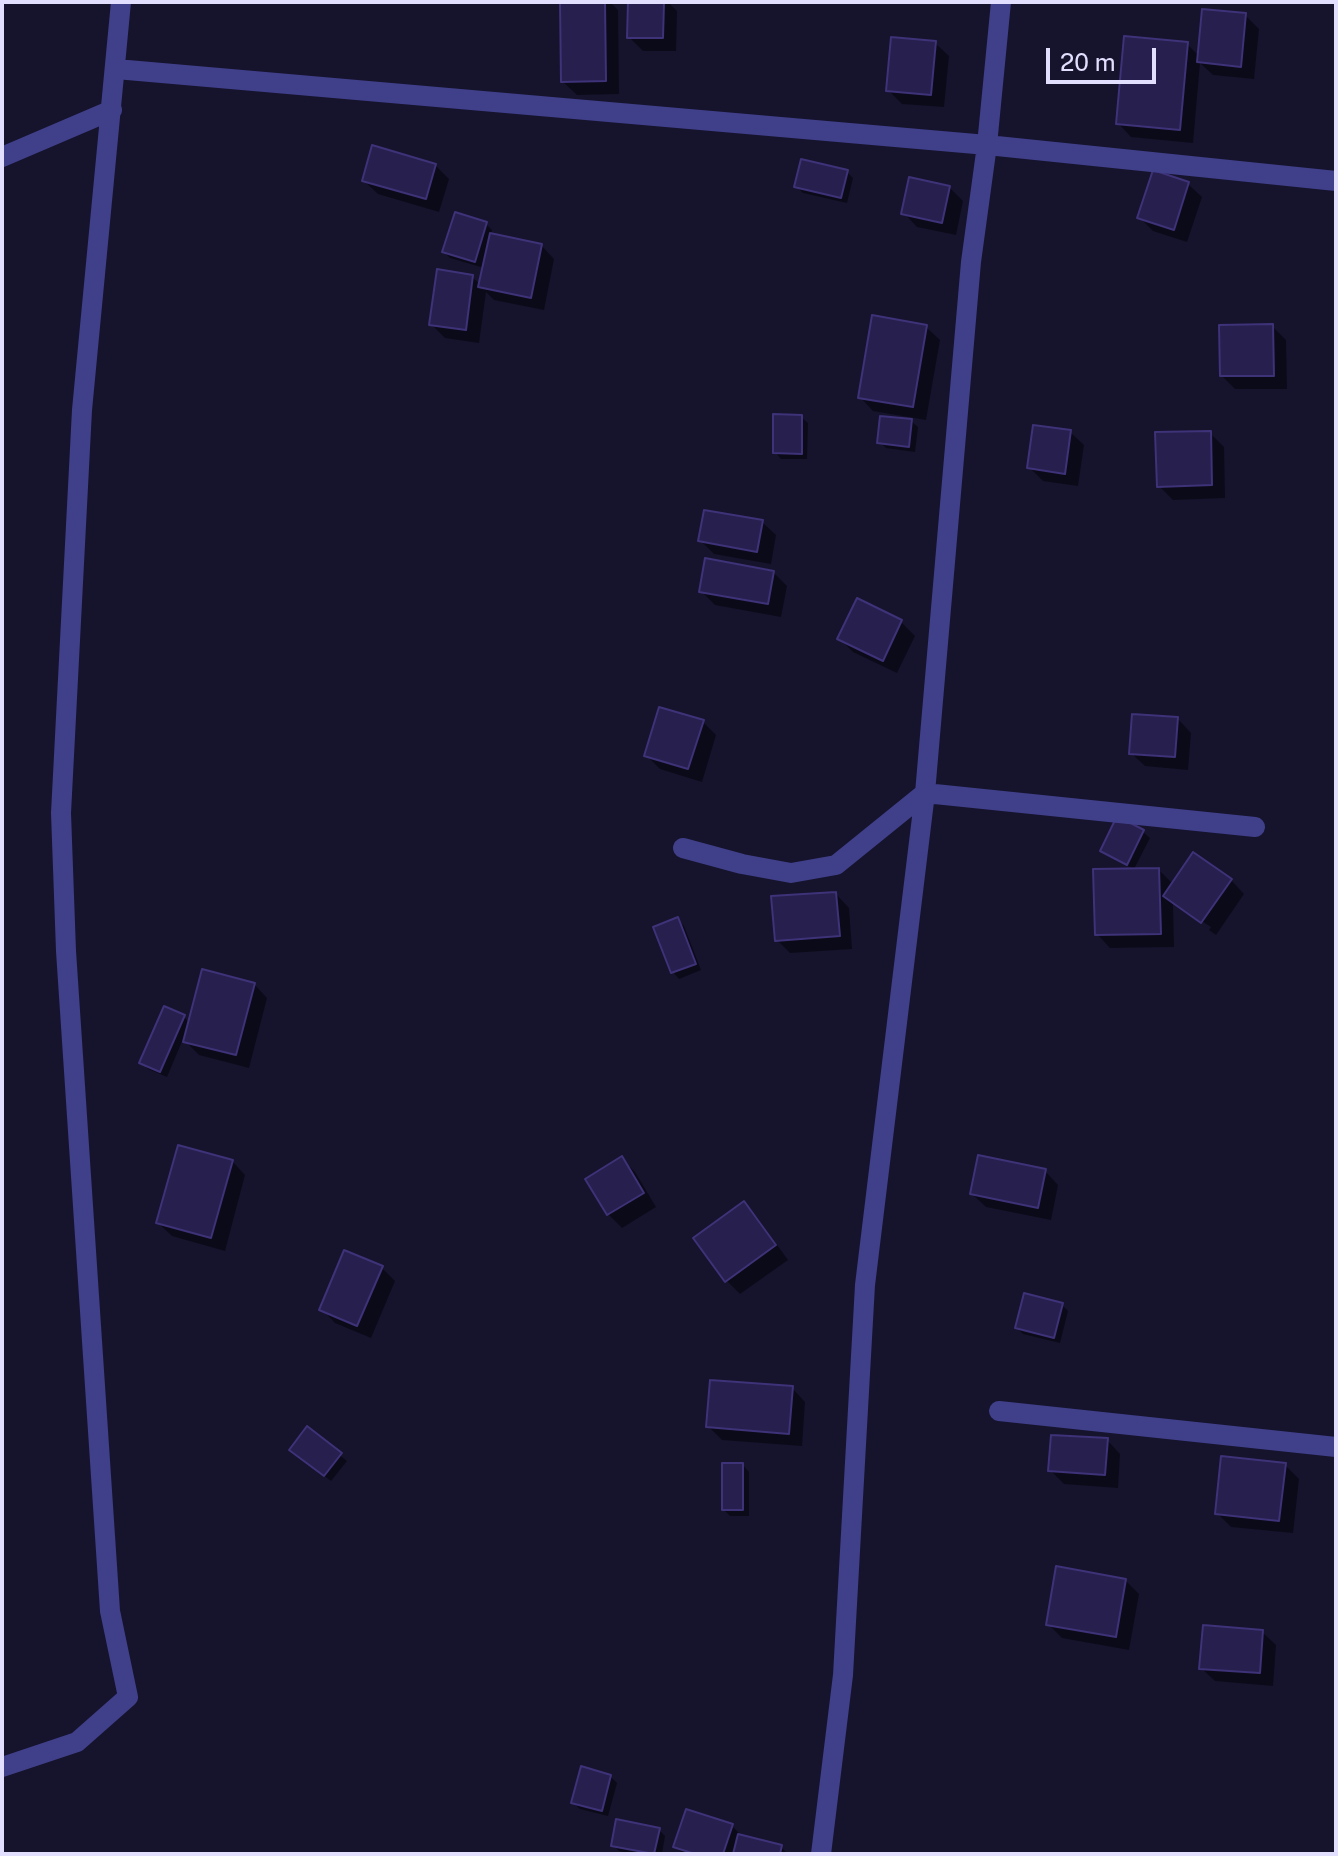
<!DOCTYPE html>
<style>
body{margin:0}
#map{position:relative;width:1338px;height:1856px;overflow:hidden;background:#16132d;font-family:"Public Sans",sans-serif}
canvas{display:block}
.frame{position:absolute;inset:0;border:4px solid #e2dffe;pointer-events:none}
.scale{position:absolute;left:1046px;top:48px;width:110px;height:36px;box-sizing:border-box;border:4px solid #e2dffe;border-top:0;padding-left:10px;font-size:24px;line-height:28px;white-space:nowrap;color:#e2dffe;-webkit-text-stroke:6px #16132d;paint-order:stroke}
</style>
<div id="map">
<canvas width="1338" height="1856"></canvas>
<div class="frame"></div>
<div class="scale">20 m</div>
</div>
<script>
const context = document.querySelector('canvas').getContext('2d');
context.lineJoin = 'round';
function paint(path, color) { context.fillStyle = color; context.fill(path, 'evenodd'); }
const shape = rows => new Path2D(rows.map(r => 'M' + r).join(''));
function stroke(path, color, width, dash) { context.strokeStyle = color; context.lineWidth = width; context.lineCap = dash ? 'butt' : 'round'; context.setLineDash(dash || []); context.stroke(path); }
const shadow = shape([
 [562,2,610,2,618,10,619,94,577,95,563,82],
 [630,2,668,2,677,11,676,51,643,51,629,37],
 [1245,15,1259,29,1254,79,1213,75,1200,63,1193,143,1131,137,1118,123,1187,44,1200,57],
 [935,43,949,56,944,107,902,104,888,90],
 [435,165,449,179,439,212,378,194,364,181],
 [847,172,853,178,847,203,803,193,796,186],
 [1188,184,1202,197,1187,242,1153,231,1140,218],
 [949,187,963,201,956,235,917,227,904,213],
 [486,224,492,230,491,235,541,245,554,259,544,310,494,300,486,292,479,343,445,338,431,324,472,277,481,285,484,268,450,258,444,252],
 [1272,326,1286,340,1287,389,1235,389,1222,376],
 [926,327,940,340,926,420,873,411,860,397],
 [801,417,808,423,807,459,781,459,775,452],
 [911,421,918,427,915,452,886,448,880,442],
 [1070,432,1084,445,1078,486,1043,481,1029,467],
 [1210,433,1224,447,1225,498,1173,500,1159,486],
 [762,522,776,535,771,564,714,554,700,540],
 [773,572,787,586,781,617,715,605,701,591],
 [901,622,915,636,897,673,853,652,840,639],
 [1178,719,1191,733,1188,770,1145,766,1131,753],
 [703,722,716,735,702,782,660,769,647,756],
 [1118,819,1143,832,1150,838,1134,869,1108,856,1102,850],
 [1159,870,1173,884,1231,880,1244,894,1216,935,1209,930,1211,927,1173,903,1174,947,1110,948,1097,934],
 [836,894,849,908,852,949,790,953,777,940],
 [678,920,684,926,701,970,679,979,673,972,656,928],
 [254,984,267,998,249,1068,199,1055,183,1039,167,1077,148,1069,142,1063,184,1017,190,1023],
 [622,1159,635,1172,656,1207,622,1228,608,1214],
 [232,1161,245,1175,225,1251,172,1236,158,1223],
 [1045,1171,1058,1185,1051,1220,986,1207,972,1194],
 [744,1203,757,1217,788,1260,740,1294,727,1281,696,1238],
 [382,1268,395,1281,371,1338,335,1323,322,1309],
 [1062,1305,1068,1311,1060,1343,1023,1334,1017,1328],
 [792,1388,805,1402,802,1446,722,1440,709,1427],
 [307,1429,347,1461,331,1481,298,1456],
 [1107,1440,1120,1454,1118,1488,1064,1484,1050,1470],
 [743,1465,749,1472,749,1516,730,1516,724,1510],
 [1285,1465,1299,1479,1293,1533,1231,1527,1217,1513],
 [1125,1580,1139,1594,1129,1650,1062,1638,1048,1624],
 [1262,1632,1276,1645,1273,1686,1215,1681,1201,1668],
 [610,1776,617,1783,608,1816,580,1809,573,1803],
 [732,1826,743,1837,781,1847,788,1854,683,1854,675,1846],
 [659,1830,665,1836,662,1854,632,1854,619,1851,613,1845]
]);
const building = shape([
 [560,2,605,2,606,81,561,82,560,2],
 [628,2,664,2,663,38,627,38,628,2],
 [1202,9,1246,13,1241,67,1197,62,1202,9],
 [1124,36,1188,42,1180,130,1116,124,1124,36],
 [891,37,936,41,931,95,886,91,891,37],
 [372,145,436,164,426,199,362,181,372,145],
 [801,159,848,170,841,198,794,187,801,159],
 [1153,170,1189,182,1174,230,1137,218,1153,170],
 [909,177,950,186,942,223,901,214,909,177],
 [455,212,487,222,475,262,442,252,455,212],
 [490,233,542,244,531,298,478,287,490,233],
 [437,269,473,275,466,330,429,325,437,269],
 [872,315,927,325,913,407,858,398,872,315],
 [1273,324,1274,376,1220,376,1219,325,1273,324],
 [773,414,802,415,802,454,773,453,773,414],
 [880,416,912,419,909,447,877,443,880,416],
 [1033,425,1071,430,1065,474,1027,468,1033,425],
 [1211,431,1212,485,1157,487,1155,432,1211,431],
 [704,510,763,520,757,552,698,541,704,510],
 [705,558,774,571,768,604,699,592,705,558],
 [857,598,902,620,883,661,837,639,857,598],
 [659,707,704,720,688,769,644,756,659,707],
 [1132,714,1178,717,1175,757,1129,754,1132,714],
 [1117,816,1144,830,1127,865,1100,851,1117,816],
 [1193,852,1232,879,1201,923,1163,896,1193,852],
 [1159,868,1161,934,1095,935,1093,869,1159,868],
 [836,892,840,936,775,941,771,896,836,892],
 [678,917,696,964,671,973,653,927,678,917],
 [202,969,255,983,236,1055,183,1042,202,969],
 [164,1006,185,1015,160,1072,139,1063,164,1006],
 [178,1145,233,1160,211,1238,156,1223,178,1145],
 [978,1155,1046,1169,1038,1208,970,1194,978,1155],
 [622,1156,644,1193,607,1215,585,1179,622,1156],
 [744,1201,776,1245,725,1282,693,1238,744,1201],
 [344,1250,383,1266,357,1326,319,1310,344,1250],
 [1024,1293,1063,1303,1054,1338,1015,1328,1024,1293],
 [710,1380,793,1386,789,1434,706,1427,710,1380],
 [307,1426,342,1453,324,1476,289,1450,307,1426],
 [1051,1435,1108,1438,1105,1475,1048,1471,1051,1435],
 [1221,1456,1286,1463,1279,1521,1215,1514,1221,1456],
 [722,1463,743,1463,743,1510,722,1510,722,1463],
 [1056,1566,1126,1579,1116,1637,1046,1625,1056,1566],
 [1203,1625,1263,1630,1260,1673,1199,1669,1203,1625],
 [581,1766,611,1775,602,1811,571,1803,581,1766],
 [686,1809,733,1824,723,1854,695,1854,673,1847,686,1809],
 [616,1819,660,1828,654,1854,611,1846,616,1819],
 [738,1834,782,1845,780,1854,733,1854,738,1834]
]);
const minor = shape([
 [116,69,987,145,1336,181],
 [2,157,112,110],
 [683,848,742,864,791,873,836,865,925,793,1255,827],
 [999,1411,1336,1447],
 [2,1767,77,1742,128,1697,110,1611,66,951,61,813,82,410,121,2],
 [821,1854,843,1675,865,1285,925,793,971,262,987,145,1001,2]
]);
paint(shadow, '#0007');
paint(building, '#271f4d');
stroke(building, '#3e3278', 2);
stroke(minor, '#403f8a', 20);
</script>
